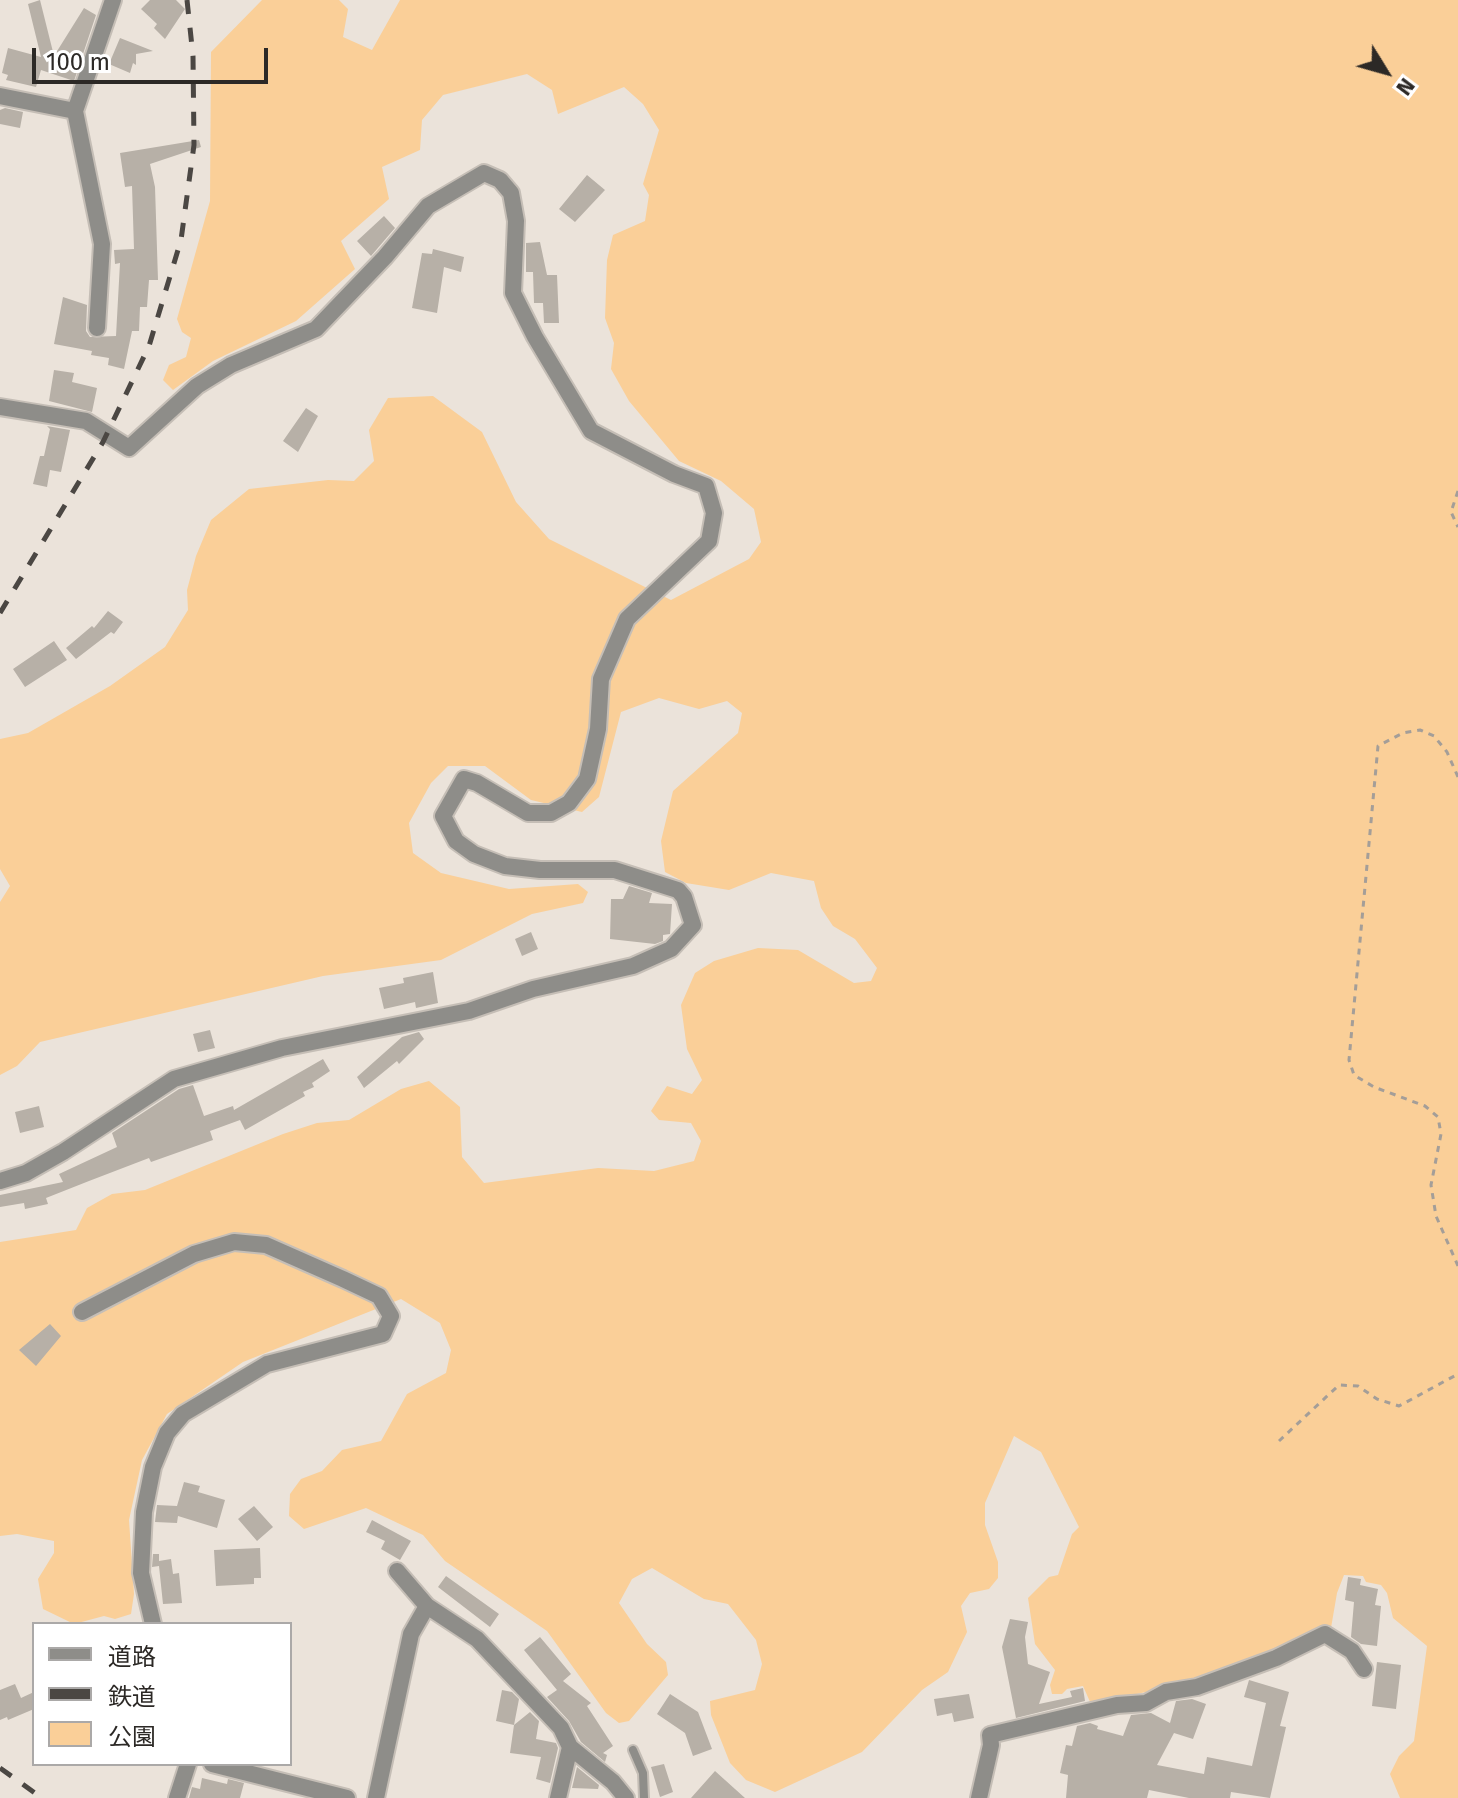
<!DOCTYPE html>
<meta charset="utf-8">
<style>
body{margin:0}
#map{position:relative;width:1458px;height:1798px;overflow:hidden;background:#ebe3da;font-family:"Fira Sans","Noto Sans JP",sans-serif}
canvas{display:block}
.legend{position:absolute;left:32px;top:1622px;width:260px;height:144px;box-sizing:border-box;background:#fff;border:2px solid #aba9a8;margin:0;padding:10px 14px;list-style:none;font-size:24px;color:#2c2926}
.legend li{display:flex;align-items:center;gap:16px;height:40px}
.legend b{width:40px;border:2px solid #aba9a8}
.north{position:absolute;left:1346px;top:32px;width:80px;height:80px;-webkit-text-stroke:6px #fff;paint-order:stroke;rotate:127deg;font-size:22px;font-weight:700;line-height:32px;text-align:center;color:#2c2926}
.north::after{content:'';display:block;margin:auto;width:28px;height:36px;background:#2c2926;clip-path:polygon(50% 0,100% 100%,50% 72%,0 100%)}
.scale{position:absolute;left:32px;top:48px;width:236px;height:36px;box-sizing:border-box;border:4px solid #2c2926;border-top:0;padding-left:10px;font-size:24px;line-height:28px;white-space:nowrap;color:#2c2926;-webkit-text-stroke:6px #fff;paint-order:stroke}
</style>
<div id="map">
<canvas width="1458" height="1798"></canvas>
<ul class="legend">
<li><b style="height:10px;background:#8e8d89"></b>道路</li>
<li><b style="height:10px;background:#4b4743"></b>鉄道</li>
<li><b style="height:22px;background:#facf98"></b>公園</li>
</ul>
<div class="north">N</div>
<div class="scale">100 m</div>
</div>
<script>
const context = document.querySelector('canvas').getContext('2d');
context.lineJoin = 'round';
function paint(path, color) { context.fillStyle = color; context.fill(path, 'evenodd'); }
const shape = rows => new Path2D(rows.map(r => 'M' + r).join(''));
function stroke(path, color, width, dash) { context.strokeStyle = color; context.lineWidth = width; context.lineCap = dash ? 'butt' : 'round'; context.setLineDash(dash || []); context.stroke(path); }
const green = shape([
 [262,0,339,0,348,9,343,37,372,50,400,0,1458,0,1458,1798,1400,1798,1390,1774,1399,1756,1414,1741,1427,1646,1393,1618,1387,1593,1381,1585,1366,1582,1363,1576,1344,1575,1337,1593,1331,1628,1308,1633,1210,1678,1091,1704,1083,1686,1067,1689,1062,1694,1052,1694,1050,1685,1055,1670,1035,1644,1028,1598,1049,1577,1058,1575,1072,1534,1079,1527,1041,1452,1014,1436,985,1503,985,1525,998,1562,998,1578,989,1589,970,1593,961,1606,967,1632,948,1672,922,1690,862,1752,775,1792,746,1780,730,1763,711,1715,710,1701,755,1690,762,1664,756,1640,728,1604,704,1599,652,1568,632,1579,619,1603,647,1644,666,1662,668,1675,629,1721,619,1723,606,1713,547,1631,445,1561,423,1535,366,1508,304,1529,289,1516,290,1494,301,1479,322,1471,342,1450,381,1441,407,1394,446,1373,451,1350,440,1323,401,1299,243,1362,167,1414,142,1460,129,1520,134,1594,131,1614,115,1619,104,1616,74,1624,43,1609,38,1579,54,1553,54,1541,17,1534,0,1536,0,1242,76,1230,87,1208,112,1194,145,1190,283,1134,317,1123,349,1120,401,1089,429,1081,460,1107,462,1157,484,1183,598,1168,654,1171,694,1161,701,1141,691,1123,659,1120,651,1111,667,1086,692,1094,702,1080,687,1049,681,1005,695,973,714,961,758,948,798,950,854,983,871,981,877,968,855,939,833,926,821,908,814,881,771,873,729,890,686,883,665,872,661,841,673,791,738,733,742,713,727,701,699,709,659,698,621,712,599,797,582,812,531,800,485,766,448,766,431,783,409,823,413,853,441,873,509,889,578,884,588,892,583,903,532,914,441,960,323,976,40,1042,17,1066,0,1075,0,902,10,886,0,869,0,739,28,733,110,686,165,647,188,610,187,590,196,556,211,520,249,489,328,480,354,481,374,461,369,430,388,398,433,396,482,432,516,502,549,539,671,600,749,559,761,542,754,509,721,481,679,461,629,401,611,369,614,343,605,318,607,260,613,235,645,221,649,195,643,184,659,130,643,104,624,87,558,114,552,90,527,74,443,95,422,120,420,150,382,167,389,199,341,241,355,269,296,321,213,361,173,390,163,380,169,365,186,357,191,338,182,332,177,319,210,201,211,52]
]);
const building = shape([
 [40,0,54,56,84,8,96,15,74,81,41,70,36,87,6,80,8,75,2,73,8,48,41,57,28,4],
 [150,0,176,0,185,9,165,39,154,28,157,24,141,9],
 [120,38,153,51,136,54,136,65,133,63,130,73,109,64],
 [5,108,23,112,20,128,0,124,0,110],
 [199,140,201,147,150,164,155,187,158,280,149,280,147,307,140,307,139,331,132,331,124,369,108,365,109,358,91,355,92,351,54,344,63,297,87,305,86,331,90,337,116,336,120,263,115,264,114,250,134,249,132,186,125,187,120,153],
 [587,175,605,190,575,222,559,209],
 [384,216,395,228,371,256,357,241],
 [540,242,547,275,557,275,559,323,544,323,543,303,534,303,533,272,526,272,526,243],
 [433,249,464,257,461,272,444,267,437,313,412,308,422,253,432,254],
 [54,370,74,373,72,382,97,388,92,412,49,401],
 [306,408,318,416,298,452,283,441],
 [47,426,70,430,61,472,50,470,47,487,33,484,40,456,44,456,50,429],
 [108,611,123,622,114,634,111,632,76,659,66,648,92,626,94,628],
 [54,641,67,660,25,687,13,669],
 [629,886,652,893,649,903,672,904,670,934,663,935,663,941,655,944,610,939,611,899,623,899],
 [531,932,538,949,522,956,515,939],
 [433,972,438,1003,416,1008,415,1002,384,1009,379,988,404,983,403,978],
 [210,1030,215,1048,198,1052,193,1034],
 [419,1032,424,1039,399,1064,397,1061,364,1088,357,1077,402,1037],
 [323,1059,330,1071,312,1083,314,1087,303,1092,305,1096,245,1130,240,1120,210,1131,213,1140,151,1162,149,1158,89,1181,46,1198,48,1204,25,1209,24,1203,0,1207,0,1195,63,1182,59,1174,117,1147,112,1133,179,1089,193,1085,204,1116,233,1106,234,1110],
 [39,1106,44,1127,20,1133,15,1112],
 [50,1324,61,1336,36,1366,19,1350],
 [184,1482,200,1486,198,1492,225,1500,217,1528,178,1516,177,1523,155,1522,157,1505,177,1506],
 [254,1506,273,1527,257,1541,238,1519],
 [372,1520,411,1541,400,1560,381,1549,385,1541,366,1532],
 [260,1548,261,1578,254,1578,254,1584,216,1586,214,1550],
 [153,1554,159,1554,159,1561,171,1559,173,1574,179,1573,182,1603,163,1604,159,1566,152,1567],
 [446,1576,499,1614,490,1627,438,1587],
 [1348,1577,1361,1579,1360,1585,1378,1589,1375,1605,1381,1606,1377,1646,1361,1644,1351,1637,1354,1602,1345,1600],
 [1010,1619,1028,1622,1025,1637,1028,1664,1050,1672,1039,1704,1072,1697,1070,1691,1083,1688,1085,1701,1016,1718,1002,1647],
 [540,1637,571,1674,563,1681,591,1703,587,1706,613,1746,603,1753,607,1755,605,1762,581,1742,569,1721,547,1697,557,1690,524,1650],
 [1377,1662,1401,1665,1396,1709,1372,1706],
 [1249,1680,1289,1692,1280,1726,1286,1727,1270,1798,1231,1792,1230,1798,1189,1798,1149,1790,1147,1798,1066,1798,1068,1775,1060,1773,1066,1745,1072,1746,1077,1726,1090,1723,1098,1726,1097,1729,1123,1736,1131,1715,1151,1713,1170,1723,1176,1701,1192,1699,1206,1704,1193,1739,1174,1733,1157,1765,1204,1774,1207,1757,1252,1766,1266,1703,1244,1697],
 [15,1684,21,1698,34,1692,34,1709,8,1720,7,1717,0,1720,0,1690],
 [502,1690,512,1692,519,1699,514,1725,496,1721],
 [670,1694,698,1712,712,1749,693,1756,685,1733,657,1714],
 [969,1694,974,1718,954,1722,952,1713,937,1716,934,1699],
 [530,1712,539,1721,536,1739,556,1743,558,1748,550,1783,536,1779,541,1757,510,1753,514,1725],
 [664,1764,673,1792,660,1797,651,1767],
 [577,1767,599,1785,598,1789,572,1788],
 [715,1771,745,1798,691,1798],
 [202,1778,227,1784,228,1779,244,1783,240,1798,189,1798,192,1787,200,1789]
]);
const path = shape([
 [1458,491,1451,512,1458,527],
 [1458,777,1447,752,1434,736,1420,730,1403,733,1378,746,1349,1060,1354,1075,1374,1087,1425,1106,1438,1117,1441,1134,1431,1185,1436,1216,1458,1266],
 [1279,1441,1339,1385,1358,1386,1377,1399,1399,1406,1458,1374]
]);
const lane = shape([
 [633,1750,643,1773,644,1798]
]);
const street = shape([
 [0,96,75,111,113,0],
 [75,111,102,244,97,328],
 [0,407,86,421,129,448,197,386,231,365,316,329,385,257,428,206,484,173,500,180,511,193,516,221,513,293,535,337,591,431,674,474,706,486,714,513,709,541,627,619,601,679,598,729,587,779,569,803,551,813,528,813,477,783,464,779,443,816,456,841,474,854,505,866,540,870,615,870,678,890,684,897,693,925,671,949,633,966,533,989,469,1011,282,1048,174,1079,63,1152,26,1173,0,1181],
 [82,1312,194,1254,234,1242,266,1245,343,1279,379,1296,391,1316,383,1334,267,1364,183,1414,167,1433,153,1467,144,1512,141,1573,153,1624],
 [397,1571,427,1606,477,1639,561,1728,570,1747,558,1798],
 [570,1747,613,1782,626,1798],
 [212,1764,347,1798],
 [177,1798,188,1764],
 [376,1798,411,1634,427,1606],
 [979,1798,991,1745,990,1735,1117,1705,1146,1703,1166,1692,1197,1687,1276,1658,1325,1634,1352,1651,1364,1669]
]);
const rail = shape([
 [0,613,103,442,149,346,181,240,194,145,193,56,187,0],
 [0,1768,42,1798]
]);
paint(green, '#facf98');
paint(building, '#b7b0a7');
stroke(lane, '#c5beb6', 12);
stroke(street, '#c5beb6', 20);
stroke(path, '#a49e98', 3, [6, 6]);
stroke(lane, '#8e8d89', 8);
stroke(street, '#8e8d89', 16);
stroke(rail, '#4b4743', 5, [14, 14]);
</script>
